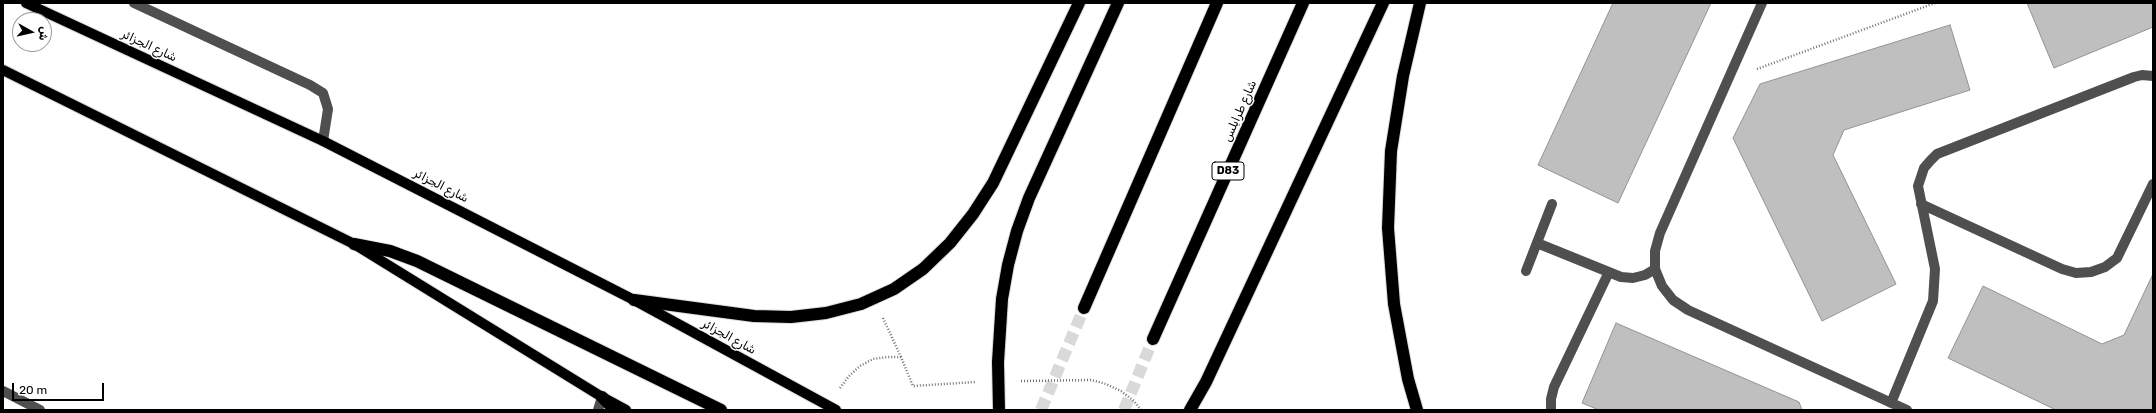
<!DOCTYPE html>
<meta charset="utf-8">
<style>
body{margin:0}
#map{position:relative;width:2156px;height:413px;overflow:hidden;background:#fff;font-family:Rubik,"Noto Sans Arabic",sans-serif}
canvas{display:block}
.frame{position:absolute;inset:0;border:4px solid #000;pointer-events:none}
.north{position:absolute;left:12px;top:12px;width:40px;height:40px;box-sizing:border-box;background:#fff;border:1px solid #999;border-radius:50%;rotate:98deg;font-size:11px;font-weight:700;line-height:16px;text-align:center;color:#000}
.north::after{content:'';display:block;margin:auto;width:14px;height:18px;background:#000;clip-path:polygon(50% 0,100% 100%,50% 72%,0 100%)}
.scale{position:absolute;left:12px;top:383px;width:92px;height:18px;box-sizing:border-box;border:2px solid #000;border-top:0;padding-left:5px;font-size:12px;line-height:14px;white-space:nowrap;color:#000;-webkit-text-stroke:3px #fff;paint-order:stroke}
</style>
<div id="map">
<canvas width="2156" height="413"></canvas>
<div class="frame"></div>
<div class="north">ش</div>
<div class="scale">20 m</div>
</div>
<script>
const context = document.querySelector('canvas').getContext('2d');
context.lineJoin = 'round';
function paint(path, color) { context.fillStyle = color; context.fill(path, 'evenodd'); }
const shape = rows => new Path2D(rows.map(r => 'M' + r).join(''));
function stroke(path, color, width, dash) { context.strokeStyle = color; context.lineWidth = width; context.lineCap = dash ? 'butt' : 'round'; context.setLineDash(dash || []); context.stroke(path); }
function label(font, color, halo, rows, align = 'center') {
  context.font = font + ' Rubik,"Noto Sans Arabic",sans-serif'; context.lineWidth = 3; context.setLineDash([]); context.textBaseline = 'middle'; context.strokeStyle = halo; context.fillStyle = color; for (const [text, x, y, turn = 0] of rows) {
    context.save(); context.translate(x, y); context.rotate((+turn || 0) * Math.PI / 180); context.textAlign = isNaN(turn) ? turn : align; if (halo) context.strokeText(text, 0, 0); context.fillText(text, 0, 0); context.restore();
  }
}
const building = shape([
 [1613,3,1711,3,1618,203,1538,165,1613,3],
 [2027,3,2153,3,2153,27,2054,68,2027,3],
 [1950,25,1970,90,1844,130,1833,155,1896,284,1822,321,1733,138,1760,84,1950,25],
 [2153,274,2153,410,2056,410,1948,358,1983,286,2102,344,2124,335,2153,274],
 [1616,323,1799,402,1802,410,1599,410,1582,403,1616,323]
]);
const highwayTunnel = shape([
 [1041,410,1084,308],
 [1124,410,1153,339]
]);
const path = shape([
 [1757,69,1935,3],
 [883,318,901,357],
 [1021,381,1091,380,1106,384,1121,391,1134,401,1141,410],
 [840,388,849,376,860,366,873,359,887,357,901,357,913,386,976,382]
]);
const minor = shape([
 [134,3,310,85,323,93,328,109,323,141],
 [1762,3,1660,233,1655,251,1655,269,1662,286,1673,300,1688,310,1907,410],
 [1921,204,2062,269,2076,273,2091,272,2105,267,2117,258,2153,184],
 [1537,243,1621,277,1633,278,1645,275,1655,269],
 [1526,271,1552,204],
 [3,391,40,410],
 [1891,403,1933,301,1935,269,1918,186,1924,168,1930,161,1937,154,2134,77,2142,75,2153,76],
 [598,410,602,397],
 [1551,410,1551,399,1554,387,1608,274]
]);
const major = shape([
 [26,3,323,141,634,300,836,410],
 [3,70,354,244,602,397,626,410]
]);
const highway = shape([
 [354,244,390,251,417,261,721,410],
 [634,300,754,316,791,317,826,313,861,304,894,289,923,269,950,243,973,214,993,183,1079,3],
 [1084,308,1217,3],
 [1153,339,1303,3],
 [602,397,615,410],
 [999,410,998,362,1002,299,1008,265,1017,231,1029,198,1118,3],
 [1190,410,1206,382,1383,3],
 [1417,410,1408,379,1394,304,1388,228,1391,151,1403,76,1420,3]
]);
const shields = [
 [1228,171,32]
];
const shieldNames = [
 ["D83",1228,171]
];
const streetNames = [
 ["شارع الجزائر",149,46,25],
 ["شارع طرابلس",1240,111,-66],
 ["شارع الجزائر",441,186,27],
 ["شارع الجزائر",729,337,29]
];
paint(building, '#bfbfbf');
stroke(building, '#939393', 1);
stroke(highwayTunnel, '#d9d9d9', 12, [12, 6]);
stroke(major, '#dbdbdb', 12);
stroke(highway, '#dbdbdb', 14);
stroke(path, '#717171', 2.5, [1, 2]);
stroke(minor, '#4f4f4f', 10);
stroke(major, '#000', 10);
stroke(highway, '#000', 12);
for (const [x, y, w] of shields) { const box = new Path2D(); box.roundRect(x - w / 2, y - 9, w, 18, 3); context.fillStyle = '#fff'; context.fill(box); stroke(box, '#000', 1); }
label('bold 11px', '#000', null, shieldNames);
label('12px', '#000', '#fff', streetNames);
</script>
